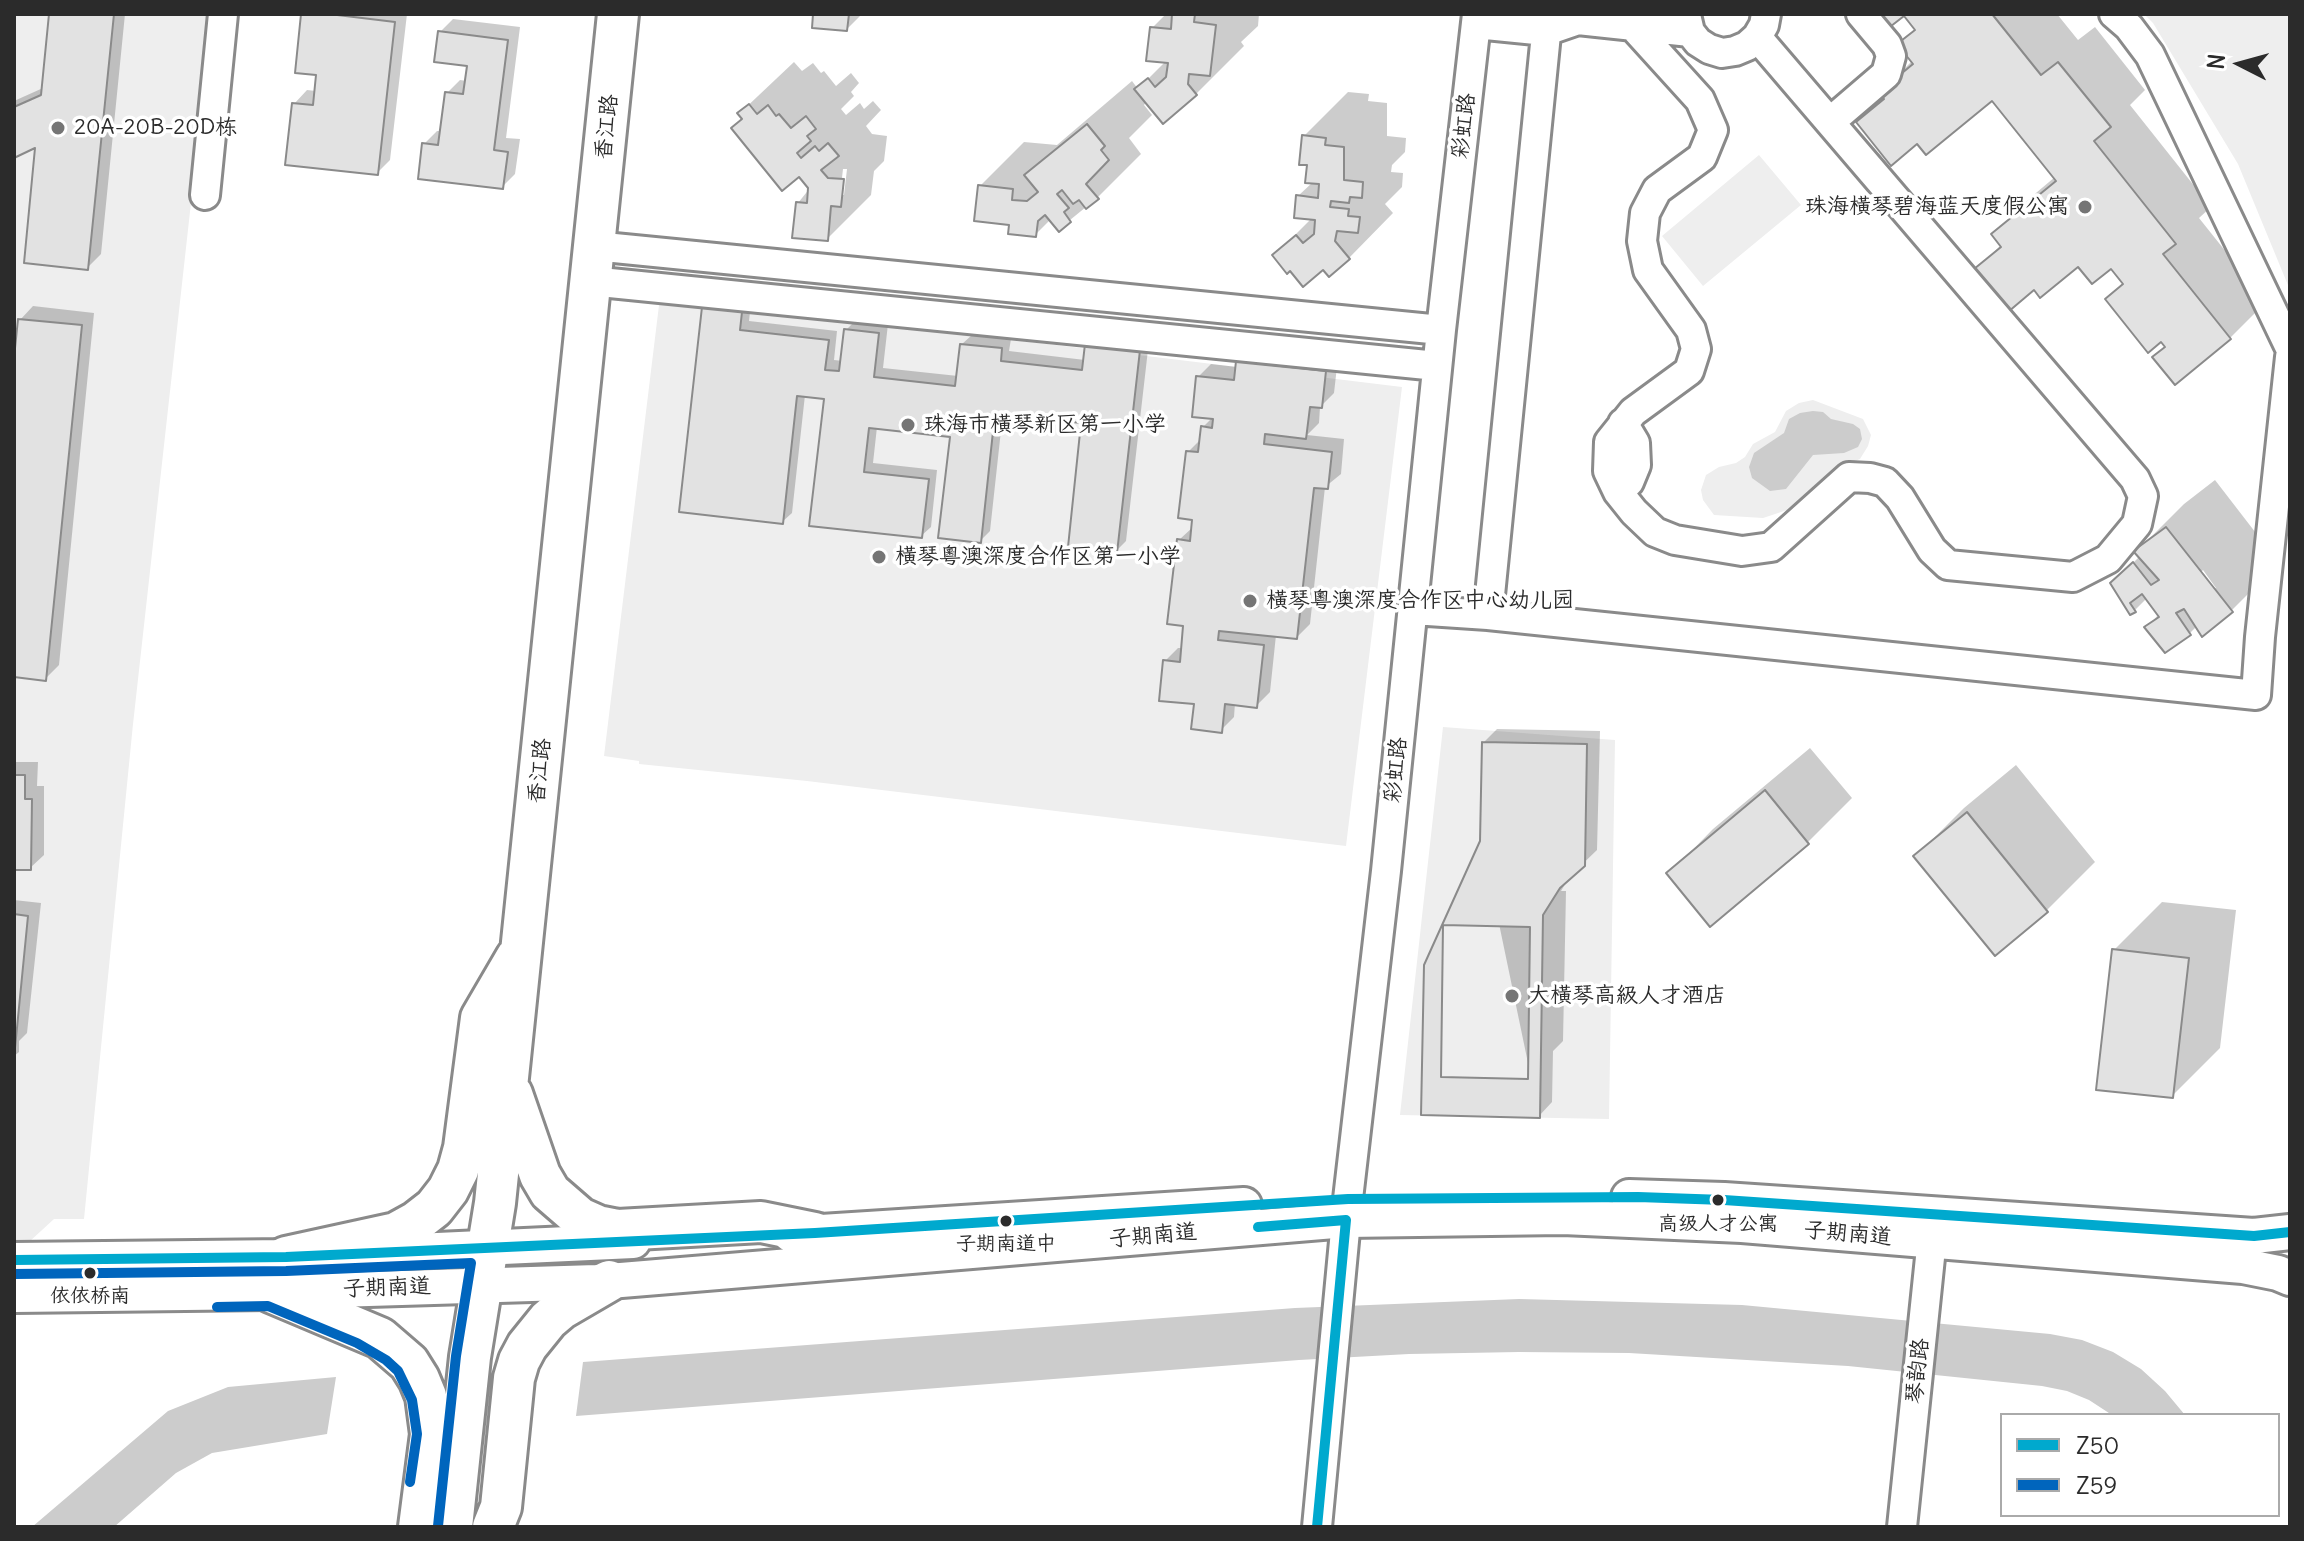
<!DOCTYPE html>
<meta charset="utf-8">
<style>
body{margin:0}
#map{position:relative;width:2304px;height:1541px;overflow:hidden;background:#fff;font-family:Delius,sans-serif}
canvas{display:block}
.frame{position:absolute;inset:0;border:16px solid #2b2b2b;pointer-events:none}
.legend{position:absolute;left:2000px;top:1413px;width:280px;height:104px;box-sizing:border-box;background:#fff;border:2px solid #aaa;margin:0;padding:10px 14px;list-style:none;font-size:24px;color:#2b2b2b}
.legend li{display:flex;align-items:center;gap:16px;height:40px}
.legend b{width:40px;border:2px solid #aaa}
.north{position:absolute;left:2200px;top:24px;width:80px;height:80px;-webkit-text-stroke:6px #fff;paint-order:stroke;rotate:276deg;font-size:22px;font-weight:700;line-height:32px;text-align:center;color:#2b2b2b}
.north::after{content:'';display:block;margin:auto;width:28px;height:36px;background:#2b2b2b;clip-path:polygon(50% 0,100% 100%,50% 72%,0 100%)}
</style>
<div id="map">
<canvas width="2304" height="1541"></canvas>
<div class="frame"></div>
<ul class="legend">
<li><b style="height:10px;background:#00a9ce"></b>Z50</li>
<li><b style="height:10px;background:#0065bd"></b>Z59</li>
</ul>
<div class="north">N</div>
</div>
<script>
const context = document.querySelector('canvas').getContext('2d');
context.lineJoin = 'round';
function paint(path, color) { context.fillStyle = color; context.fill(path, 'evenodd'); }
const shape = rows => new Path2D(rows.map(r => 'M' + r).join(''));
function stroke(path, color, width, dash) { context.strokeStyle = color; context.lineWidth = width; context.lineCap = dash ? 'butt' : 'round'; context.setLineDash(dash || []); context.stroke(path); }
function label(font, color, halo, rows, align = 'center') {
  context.font = font + ' Delius,"LXGW WenKai TC",sans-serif'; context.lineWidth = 7; context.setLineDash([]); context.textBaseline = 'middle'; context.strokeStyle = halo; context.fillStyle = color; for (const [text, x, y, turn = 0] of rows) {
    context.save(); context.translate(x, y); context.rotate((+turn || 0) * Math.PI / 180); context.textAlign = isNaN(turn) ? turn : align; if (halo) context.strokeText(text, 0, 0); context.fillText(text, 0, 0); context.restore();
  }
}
const built = shape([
 [14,14,212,14,133,724,84,1219,54,1219,29,1242,14,1242],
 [2144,14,2290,14,2290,290,2238,164,2153,23],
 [1759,155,1801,205,1703,286,1662,236],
 [660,297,1402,387,1346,846,807,781,639,764,639,761,604,756],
 [1813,400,1863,419,1871,435,1868,446,1860,459,1835,469,1790,509,1763,518,1714,515,1703,500,1701,490,1706,475,1719,467,1736,463,1745,457,1753,444,1775,432,1786,411,1799,403],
 [1443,727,1615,740,1609,1119,1400,1115]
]);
const water = shape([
 [1813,411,1823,412,1831,419,1853,424,1860,429,1862,439,1858,447,1844,453,1813,455,1786,489,1770,491,1752,478,1749,467,1754,453,1784,433,1789,419,1800,413],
 [1519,1299,1742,1305,2050,1334,2082,1340,2113,1352,2141,1369,2165,1391,2185,1415,2112,1415,2089,1400,2067,1391,2042,1386,1848,1366,1629,1353,1519,1352,1409,1354,1299,1360,576,1416,583,1362,1295,1308],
 [336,1377,327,1434,212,1453,176,1473,114,1527,32,1527,168,1411,228,1387]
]);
const shadow = shape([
 [51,14,125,14,101,254,87,268,38,145,14,156,14,101,43,88],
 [303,14,407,14,390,160,377,173,294,104,307,90,316,91,318,73],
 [815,14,862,14,847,29],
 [1166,14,1259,14,1258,26,1241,42,1244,46,1196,94,1147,101,1144,105,1152,115,1129,138,1141,154,1097,198,1059,229,1051,219,1035,235,1011,223,980,186,1024,142,1057,145,1132,81,1138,89,1166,61,1152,28],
 [1905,14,2057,14,2078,40,2095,27,2145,90,2130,105,2211,207,2199,218,2266,302,2230,338,2167,346,2107,299,2124,282,2112,266,2079,264,2035,288,1977,269,2002,244,1994,234,2030,198,2055,177,1993,99,1918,142,1859,122,1884,96,1881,92,1913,60,1900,44,1916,28],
 [453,19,520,27,506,138,520,139,515,174,502,187,424,144,437,131,442,131,447,93,460,80,467,81,469,64,440,32],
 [794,62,802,71,813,63,821,73,824,71,836,86,851,73,859,83,851,92,854,96,841,109,846,115,860,103,864,109,873,101,881,110,866,126,872,134,887,136,884,161,874,171,871,195,827,239,798,203,810,188,740,113],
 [843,169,847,169,844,195,840,195],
 [1348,92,1369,94,1368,101,1387,103,1387,136,1406,138,1405,152,1392,165,1391,172,1403,173,1402,187,1385,204,1393,213,1349,258,1323,267,1275,255,1312,218,1298,196,1313,182,1304,136],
 [752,293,749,321,837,331,834,360,843,361,846,330,856,320,888,324,883,368,958,376,962,344,972,335,1011,339,1009,351,1085,360,1149,341,1126,541,1116,551,1084,421,1003,412,990,531,980,541,952,436,877,427,873,463,937,470,931,527,921,536,812,524,826,397,805,395,792,513,782,522,705,299],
 [33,306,94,313,59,665,46,678,14,675,14,378,20,320],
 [1251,349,1338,358,1334,393,1320,407,1319,423,1307,435,1344,439,1341,474,1325,487,1310,624,1297,637,1276,635,1270,692,1257,705,1235,703,1234,717,1221,730,1196,703,1165,661,1178,648,1183,648,1186,624,1179,540,1193,527,1188,452,1202,438,1203,427,1213,417,1198,377,1211,364,1237,367,1238,362],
 [2215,480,2279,563,2231,611,2197,626,2189,634,2147,627,2159,614,2147,598,2135,610,2113,583,2140,556,2136,552,2184,504],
 [2203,570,2216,588,2213,590,2200,573],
 [1497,729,1600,731,1597,850,1570,876,1561,891,1566,891,1563,1041,1553,1051,1552,1102,1539,1116,1482,842,1484,742],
 [1810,748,1852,798,1808,842,1710,924,1669,874,1713,829],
 [14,762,38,762,37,786,44,786,44,855,30,868,14,868],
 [2016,765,2095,862,2047,910,1995,953,1916,856,1964,808],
 [14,900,41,903,27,1033,19,1041,19,1052,14,1056],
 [2162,902,2236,910,2220,1048,2172,1096,2114,950]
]);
const building = shape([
 [49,14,114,14,88,270,24,263,35,148,14,158,14,107,41,95,49,14],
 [301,14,329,14,395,22,378,175,285,165,292,103,313,105,316,75,295,73,301,14],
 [813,14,849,14,847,31,812,28,813,14],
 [1195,14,1194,22,1216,25,1210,76,1189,74,1188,84,1197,95,1163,124,1134,89,1148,78,1155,87,1166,77,1168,63,1146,61,1150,27,1171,29,1172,14,1195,14],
 [1873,14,1992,14,2041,75,2058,62,2111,127,2094,141,2176,244,2163,254,2231,339,2175,385,2152,357,2165,347,2161,342,2148,353,2105,299,2123,284,2111,269,2092,284,2078,267,2040,298,2034,290,2008,312,1974,269,2001,247,1991,234,2056,181,1992,101,1926,155,1917,144,1891,166,1856,122,1884,99,1879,92,1913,64,1897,44,1915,30,1904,16,1886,30,1873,14],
 [438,31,508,40,494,150,508,152,503,189,418,179,422,143,438,145,445,92,463,94,467,66,434,62,438,31],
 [749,104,757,114,768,105,776,116,779,114,791,128,806,116,816,129,807,136,811,141,797,153,801,158,815,146,819,151,828,143,839,156,821,170,828,178,844,179,841,207,831,206,828,241,792,238,796,202,807,203,808,188,799,177,782,191,731,128,742,119,737,113,749,104],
 [1087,124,1105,146,1101,150,1109,160,1086,184,1099,199,1086,209,1079,200,1073,204,1062,190,1057,194,1069,208,1064,212,1071,222,1059,232,1045,215,1038,221,1036,237,1008,234,1009,225,974,221,978,185,1013,189,1012,200,1027,201,1038,192,1024,175,1087,124],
 [1302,135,1326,138,1325,145,1344,147,1344,180,1363,182,1362,198,1350,197,1349,203,1331,201,1330,207,1349,209,1348,216,1360,217,1358,233,1337,231,1335,241,1350,259,1329,277,1323,270,1303,287,1290,271,1287,274,1272,255,1296,235,1303,243,1314,234,1315,220,1294,218,1296,195,1318,198,1319,184,1305,183,1307,165,1299,165,1302,135],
 [703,298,743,303,740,330,829,340,825,370,839,371,844,329,879,333,874,377,955,386,960,344,1002,348,1001,361,1082,370,1085,344,1140,350,1117,553,1068,547,1081,423,995,413,981,543,938,538,950,437,869,428,864,472,929,479,922,538,809,526,824,399,797,396,783,524,679,512,703,298],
 [18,319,82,325,46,681,14,677,14,358,18,319],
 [1236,361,1326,371,1322,408,1310,407,1306,439,1265,434,1264,444,1332,452,1328,489,1314,488,1297,639,1219,631,1218,640,1264,645,1257,708,1225,704,1222,733,1191,729,1194,704,1159,701,1163,660,1180,662,1183,626,1167,624,1177,539,1190,541,1192,520,1178,518,1186,451,1198,452,1201,426,1212,428,1213,419,1192,417,1196,376,1234,380,1236,361],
 [2166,527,2233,612,2202,637,2184,609,2176,613,2191,635,2165,653,2144,627,2159,617,2142,594,2130,603,2136,612,2130,615,2110,583,2133,562,2151,585,2159,580,2133,551,2166,527],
 [1482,742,1587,744,1585,866,1560,888,1543,915,1540,1118,1421,1115,1424,965,1480,841,1482,742],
 [14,775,25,775,25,799,32,799,31,870,14,870,14,775],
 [1765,790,1809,844,1710,927,1666,873,1765,790],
 [1967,812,2048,912,1995,956,1913,856,1967,812],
 [14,914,28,916,15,1048,14,1048,14,914],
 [1443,925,1530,927,1528,1079,1441,1077,1443,925],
 [2112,949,2189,958,2173,1098,2096,1090,2112,949]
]);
const minor = shape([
 [1633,14,1632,25,1700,100,1713,130,1702,157,1657,190,1645,213,1642,241,1648,270,1691,330,1696,349,1689,371,1633,412,1609,442,1608,471,1618,492,1634,512,1655,532,1675,540,1742,551,1771,547,1849,477,1870,478,1885,482,1900,498,1932,550,1948,565,2073,577,2108,559,2137,524,2143,496,2135,479,1757,37],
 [2114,14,2129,27,2150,55,2290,348],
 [1686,15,1690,32,1698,42,1709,49,1722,53,1735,51,1747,46,1757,37,1764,25,1766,14],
 [1476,24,1546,31,1578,20,1690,32],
 [1830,122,1886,74,1891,56,1887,45,1861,14],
 [205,195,223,14],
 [594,246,1441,330],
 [590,281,1437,366],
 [1618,492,1629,482,1636,465,1635,443,1623,423],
 [1413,610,1488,615,2256,695,2260,637,2290,357],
 [1488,615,1548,14],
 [1317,1527,1348,1199,1386,871,1441,330,1477,14],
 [1902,1527,1934,1219]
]);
const tertiary = shape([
 [1629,1197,1724,1200,2254,1236,2290,1232],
 [790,1234,1244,1205],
 [14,1260,286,1257,633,1241],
 [14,1295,271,1292,597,1282,1346,1220,1563,1217,1742,1225,2243,1266,2278,1273,2290,1278]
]);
const secondary = shape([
 [512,1094,540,1175,550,1192,580,1218,598,1226,618,1230,761,1222,815,1233],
 [286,1257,396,1233,416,1222,434,1208,448,1190,458,1170,464,1148,481,1018,516,958],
 [271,1292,380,1338,409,1363,419,1379,426,1396,431,1434,419,1527],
 [452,1527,470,1357,495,1203,618,14],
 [493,1527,501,1507,514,1378,519,1361,527,1346,548,1320,561,1309,609,1281]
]);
const bus1 = shape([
 [1258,1227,1346,1220,1317,1527],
 [14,1260,286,1257,815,1233,1348,1199,1638,1197,1724,1200,2254,1236,2290,1232]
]);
const bus2 = shape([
 [14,1274,286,1271,471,1263,456,1356,438,1526],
 [217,1307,268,1306,357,1343,386,1360,398,1371,412,1400,417,1434,410,1482]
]);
const markers = [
 [58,128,8,"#757575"],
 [2085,207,8,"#757575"],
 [908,425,8,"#757575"],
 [879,557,8,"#757575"],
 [1250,601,8,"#757575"],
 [1512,996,8,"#757575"],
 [1718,1200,7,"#2b2b2b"],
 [1006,1221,7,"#2b2b2b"],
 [90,1273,7,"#2b2b2b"]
];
const busNames = [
 ["高级人才公寓",1718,1224],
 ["子期南道中",1006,1244],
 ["依依桥南",90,1296]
];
const streetNames = [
 ["彩虹路",1464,126,-83],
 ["香江路",607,127,-84],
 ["彩虹路",1396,770,-84],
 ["香江路",540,771,-84],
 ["子期南道",1848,1234,5],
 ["子期南道",1153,1236,-5],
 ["子期南道",387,1288,-2],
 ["琴韵路",1918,1371,-84]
];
const poiNames = [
 ["20A-20B-20D栋",74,128],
 ["珠海横琴碧海蓝天度假公寓",2069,207,"right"],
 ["珠海市横琴新区第一小学",924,425],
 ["横琴粤澳深度合作区第一小学",895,557],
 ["横琴粤澳深度合作区中心幼儿园",1266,601],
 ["大橫琴高級人才酒店",1528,996]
];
paint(built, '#eee');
paint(water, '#ccc');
paint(shadow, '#0003');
paint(building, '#e2e2e2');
stroke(building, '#8a8a8a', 2);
stroke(minor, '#8a8a8a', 34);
stroke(tertiary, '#8a8a8a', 40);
stroke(secondary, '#8a8a8a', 46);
stroke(minor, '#fff', 28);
stroke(tertiary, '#fff', 34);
stroke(secondary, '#fff', 40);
stroke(bus1, '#00a9ce', 10);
stroke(bus2, '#0065bd', 10);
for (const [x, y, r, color] of markers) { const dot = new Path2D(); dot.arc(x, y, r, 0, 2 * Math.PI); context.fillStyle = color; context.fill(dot); stroke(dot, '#fff', 3); }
label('20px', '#2b2b2b', '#fff', busNames);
label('22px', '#2b2b2b', '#fff', streetNames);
label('22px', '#2b2b2b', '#fff', poiNames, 'left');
</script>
